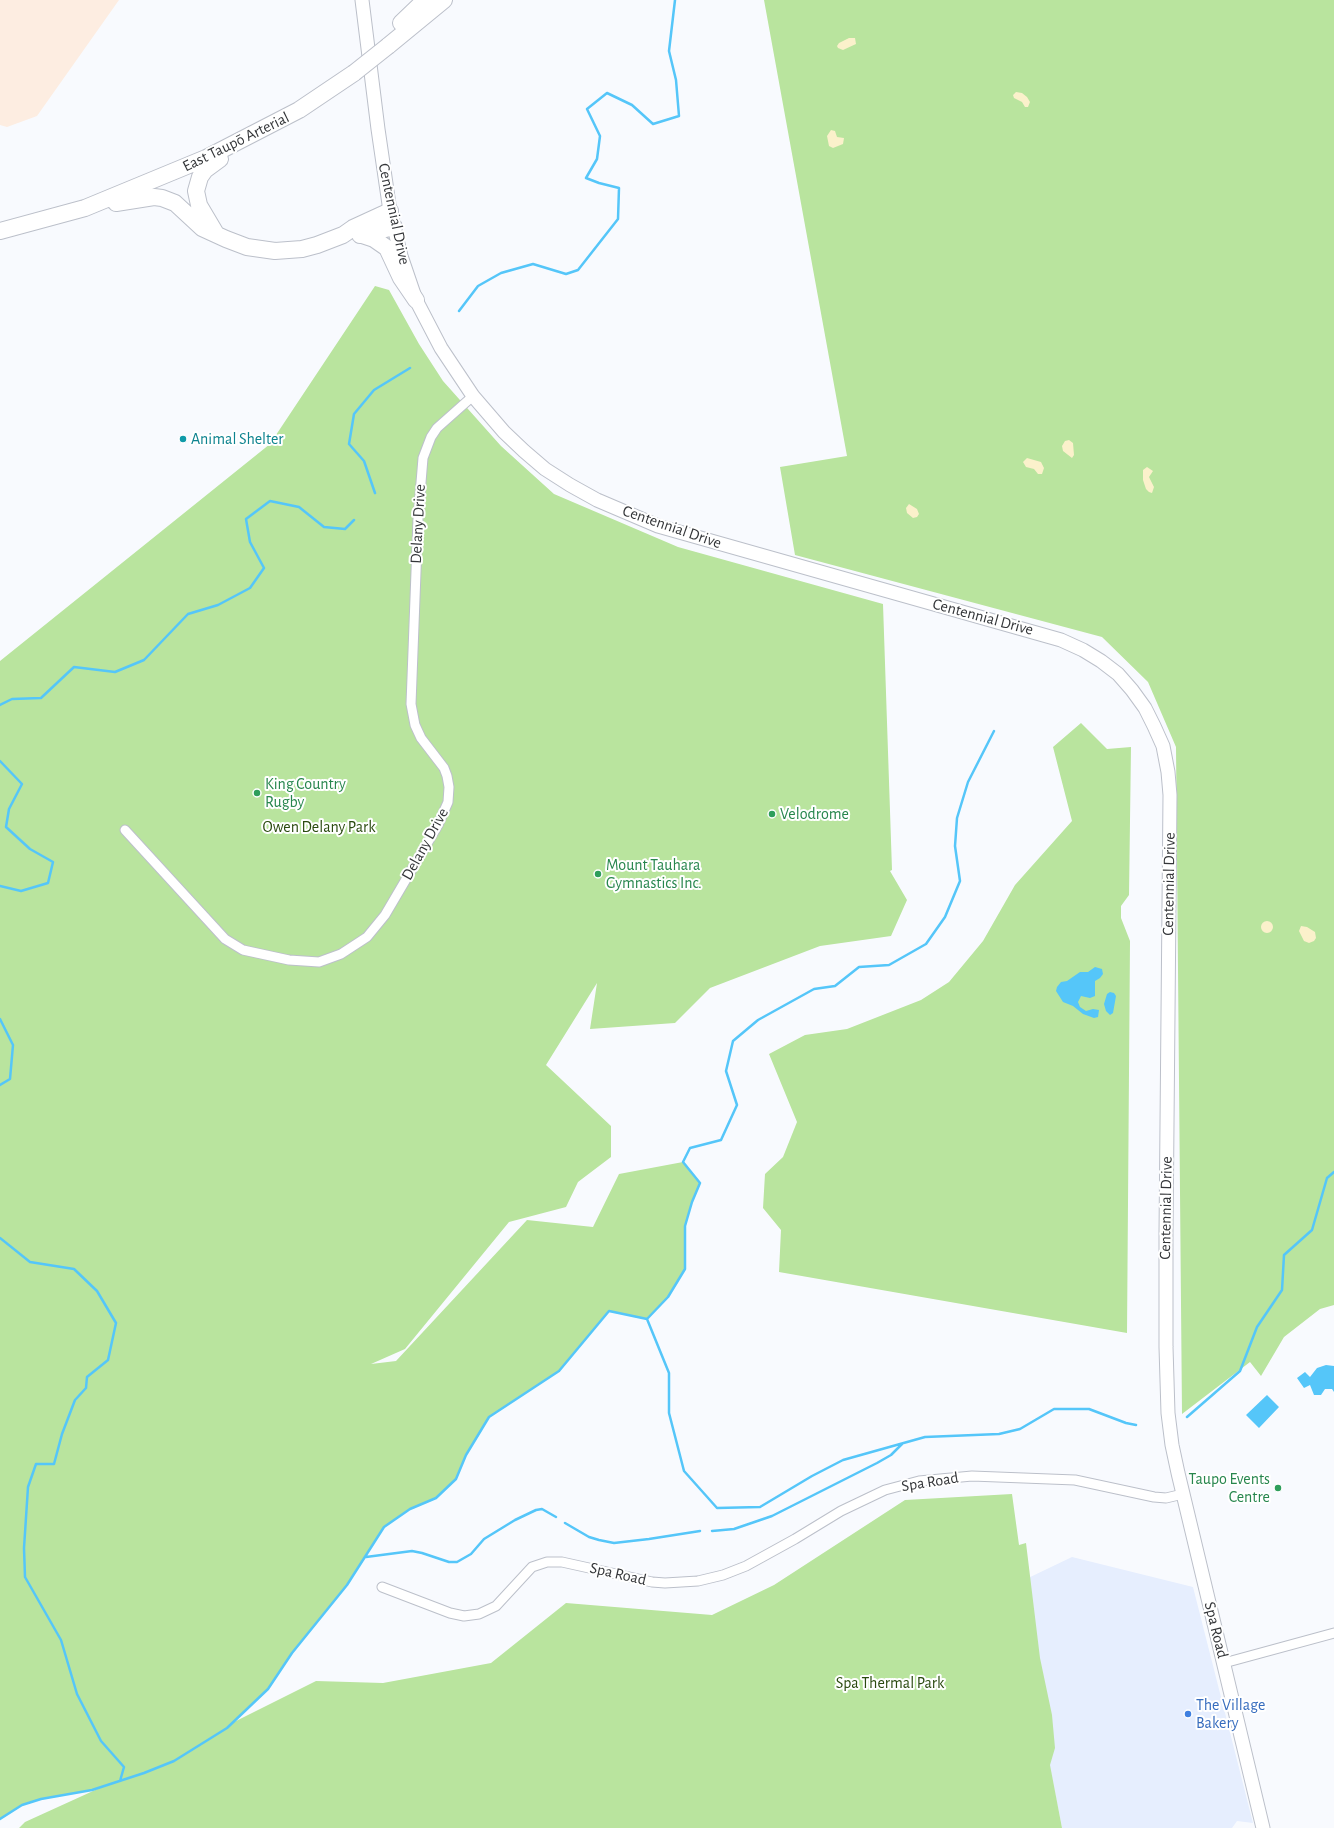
<!DOCTYPE html>
<meta charset="utf-8">
<style>
body{margin:0}
canvas{display:block;background:#f8fafe}
</style>
<canvas width="1334" height="1828"></canvas>
<script>
const context = document.querySelector('canvas').getContext('2d');
context.lineJoin = 'round';
function paint(path, color) { context.fillStyle = color; context.fill(path, 'evenodd'); }
const shape = rows => new Path2D(rows.map(r => 'M' + r).join(''));
function stroke(path, color, width, dash) { context.strokeStyle = color; context.lineWidth = width; context.lineCap = dash ? 'butt' : 'round'; context.setLineDash(dash || []); context.stroke(path); }
function label(font, color, halo, rows, align = 'center') {
  context.font = font + ' "Alegreya Sans",sans-serif'; context.lineWidth = 4; context.setLineDash([]); context.textBaseline = 'middle'; context.strokeStyle = halo; context.fillStyle = color; for (const [text, x, y, turn = 0] of rows) {
    context.save(); context.translate(x, y); context.rotate((+turn || 0) * Math.PI / 180); context.textAlign = isNaN(turn) ? turn : align; if (halo) context.strokeText(text, 0, 0); context.fillText(text, 0, 0); context.restore();
  }
}
const built = shape([
 [1072,1557,1193,1587,1253,1823,1237,1821,1232,1828,1062,1828,1041,1722,1024,1580]
]);
const industrial = shape([
 [0,0,119,0,37,116,7,127,0,125]
]);
const green = shape([
 [764,0,1334,0,1334,1305,1320,1309,1284,1337,1261,1376,1250,1362,1182,1414,1176,747,1148,682,1102,637,795,555,780,467,847,456],
 [375,286,389,290,419,344,443,381,501,446,554,494,678,547,883,604,892,870,890,871,907,900,891,936,820,946,710,988,675,1023,590,1029,597,983,546,1065,611,1126,611,1157,578,1182,566,1207,509,1222,405,1349,371,1364,396,1361,527,1220,593,1227,619,1174,683,1162,700,1183,692,1202,685,1226,685,1269,668,1297,647,1319,609,1311,559,1371,489,1417,466,1455,456,1479,436,1498,410,1509,384,1527,347,1585,292,1653,268,1689,232,1723,316,1681,383,1683,491,1663,566,1603,712,1615,774,1585,905,1500,1012,1494,1019,1545,1026,1543,1040,1658,1052,1715,1055,1748,1050,1765,1062,1828,19,1828,25,1822,104,1786,92,1790,41,1799,22,1805,0,1819,0,661,270,444],
 [1081,723,1107,749,1131,747,1129,895,1121,906,1121,918,1130,941,1127,1333,779,1272,781,1230,763,1208,765,1174,783,1157,797,1122,769,1054,805,1035,847,1029,921,1000,949,982,983,941,1015,885,1072,821,1053,747]
]);
const sand = shape([
 [849,38,855,38,856,44,843,50,838,48,837,46,839,43],
 [1016,92,1022,93,1027,97,1030,102,1028,107,1025,107,1022,102,1014,98,1013,95],
 [831,130,835,131,837,137,844,138,843,144,833,148,829,146,827,136],
 [1069,440,1073,443,1074,455,1072,458,1063,451,1062,446,1065,441],
 [1027,458,1041,462,1044,468,1042,474,1038,474,1034,469,1026,467,1023,462],
 [1147,467,1153,471,1149,477,1154,487,1152,493,1149,492,1146,489,1143,480,1143,470],
 [909,504,917,509,919,514,917,517,913,518,907,513,906,508],
 '1261 927a6 6 0 1 1 12 0a6 6 0 1 1-12 0Z',
 [1301,926,1307,927,1315,932,1316,938,1314,941,1309,943,1304,941,1299,931]
]);
const water = shape([
 [1095,967,1102,969,1103,974,1100,978,1095,981,1095,996,1090,998,1081,996,1078,1002,1080,1007,1086,1011,1093,1009,1099,1010,1098,1017,1094,1018,1083,1014,1073,1006,1063,1002,1056,991,1057,987,1061,982,1067,981,1080,972,1088,972],
 [1110,992,1114,993,1116,996,1113,1013,1110,1015,1106,1011,1104,1004,1107,994],
 [1326,1365,1334,1366,1334,1392,1332,1389,1325,1389,1321,1395,1314,1395,1310,1385,1304,1388,1297,1378,1305,1372,1310,1377,1317,1368],
 [1267,1395,1279,1407,1259,1428,1246,1415]
]);
const stream = shape([
 [459,311,478,286,501,273,533,264,566,274,578,270,618,219,619,188,599,183,586,178,597,159,600,136,587,109,607,93,632,105,653,124,679,116,676,80,669,51,675,0],
 [375,493,364,461,349,444,354,414,374,390,410,368],
 [0,705,12,699,41,698,74,667,115,672,144,660,188,614,218,605,250,588,264,568,250,542,246,519,270,501,299,507,324,527,345,529,354,520],
 [0,761,22,784,9,809,6,827,30,849,53,862,48,883,21,891,0,886],
 [0,1019,13,1045,10,1079,0,1085],
 [0,1238,30,1262,74,1269,97,1291,116,1323,108,1360,87,1377,86,1388,75,1400,62,1434,54,1464,36,1464,28,1487,24,1548,25,1577,61,1640,77,1694,101,1741,124,1767,120,1781],
 [647,1319,668,1297,685,1269,685,1226,692,1202,700,1183,683,1162,690,1148,721,1140,737,1105,726,1071,733,1041,758,1020,814,989,835,986,859,967,889,965,926,944,945,917,960,881,955,846,957,818,968,782,994,731],
 [647,1319,669,1373,669,1413,684,1471,717,1508,760,1507,812,1476,843,1460,925,1437,999,1434,1020,1429,1054,1409,1089,1409,1126,1423,1136,1425],
 [1187,1417,1240,1371,1257,1327,1282,1290,1284,1255,1312,1230,1327,1178,1334,1172],
 [565,1523,589,1537,599,1540,614,1543,649,1539,700,1531],
 [712,1531,734,1529,772,1516,877,1463,891,1455,902,1444],
 [366,1557,412,1551,422,1553,449,1562,457,1562,471,1554,484,1539,515,1520,536,1510,542,1509,556,1517],
 [0,1819,22,1805,41,1799,92,1790,144,1773,174,1761,227,1728,268,1689,292,1653,347,1585,384,1527,410,1509,436,1498,456,1479,466,1455,489,1417,559,1371,609,1311,647,1319]
]);
const street = shape([
 [125,830,225,939,243,950,289,960,319,962,341,954,367,937,385,915,438,825,448,802,449,787,447,776,444,768,421,738,415,725,411,704,418,519,423,458,431,437,437,428,473,396],
 [382,1587,450,1613,464,1616,479,1614,496,1606,532,1567,547,1562,562,1562,652,1582,665,1583,698,1581,723,1575,746,1566,795,1539,841,1511,885,1490,919,1481,972,1476,1075,1480,1154,1497,1166,1498,1183,1494],
 [1224,1663,1334,1633]
]);
const secondary = shape([
 [362,0,378,129,390,211,401,256,416,300,441,348,473,396,504,432,524,451,545,469,570,485,597,500,658,526,1061,640,1083,650,1101,661,1118,674,1132,690,1145,708,1154,726,1163,746,1168,772,1170,795,1166,1233,1166,1347,1168,1413,1172,1445,1178,1473,1263,1828]
]);
const highway = shape([
 [401,23,425,0],
 [388,46,444,0],
 [116,203,154,197,162,198,175,203,202,228,226,239,247,247,275,251,302,249,317,245,343,235,353,228,390,211],
 [0,231,85,208,206,158,299,110,354,73],
 [215,232,199,205,196,191,200,177,205,170,220,159],
 [360,235,394,227],
 [362,235,374,239,387,248,401,278,416,300]
]);
const highwayBridge = shape([
 [354,73,388,46]
]);
const markers = [
 [183,439,4,"#0f9aa8"],
 [257,793,4,"#2e9e5b"],
 [772,814,4,"#2e9e5b"],
 [598,874,4,"#2e9e5b"],
 [1278,1488,4,"#2e9e5b"],
 [1188,1714,4,"#3f7fe0"]
];
const streetNames = [
 ["East Taupō Arterial",236,142,-26],
 ["Centennial Drive",394,214,78],
 ["Delany Drive",418,524,-87],
 ["Centennial Drive",672,527,19],
 ["Centennial Drive",983,617,15],
 ["Delany Drive",425,844,-61],
 ["Centennial Drive",1169,884,-89],
 ["Centennial Drive",1166,1208,-89],
 ["Spa Road",930,1482,-9],
 ["Spa Road",618,1574,13],
 ["Spa Road",1216,1630,76]
];
const cultureNames = [
 ["Animal Shelter",191,439]
];
const leisureNames = [
 ["King Country",265,784],
 ["Rugby",265,802],
 ["Velodrome",780,814],
 ["Mount Tauhara",606,865],
 ["Gymnastics Inc.",606,883],
 ["Taupo Events",1270,1479,"right"],
 ["Centre",1270,1497,"right"]
];
const parkNames = [
 ["Owen Delany Park",319,827],
 ["Spa Thermal Park",890,1683]
];
const shopNames = [
 ["The Village",1196,1705],
 ["Bakery",1196,1723]
];
paint(built, '#e6eefe');
paint(industrial, '#fdede1');
paint(green, '#b9e49e');
paint(sand, '#fbf1cb');
paint(water, '#55c6f9');
stroke(stream, '#55c6f9', 2.5);
stroke(street, '#bcc0ca', 11);
stroke(secondary, '#bcc0ca', 15);
stroke(highway, '#bcc0ca', 18);
stroke(street, '#fff', 9);
stroke(secondary, '#fff', 13);
stroke(highway, '#fff', 16);
stroke(highwayBridge, '#bcc0ca', 18, []);
stroke(highwayBridge, '#fff', 16);
for (const [x, y, r, color] of markers) { const dot = new Path2D(); dot.arc(x, y, r, 0, 2 * Math.PI); context.fillStyle = color; context.fill(dot); stroke(dot, '#fff', 1.5); }
label('16px', '#343639', '#fff', streetNames);
label('16px', '#0d838f', '#fff', cultureNames, 'left');
label('16px', '#27864d', '#fff', leisureNames, 'left');
label('16px', '#2a4a0f', '#fff', parkNames);
label('16px', '#366cbe', '#fff', shopNames, 'left');
</script>
